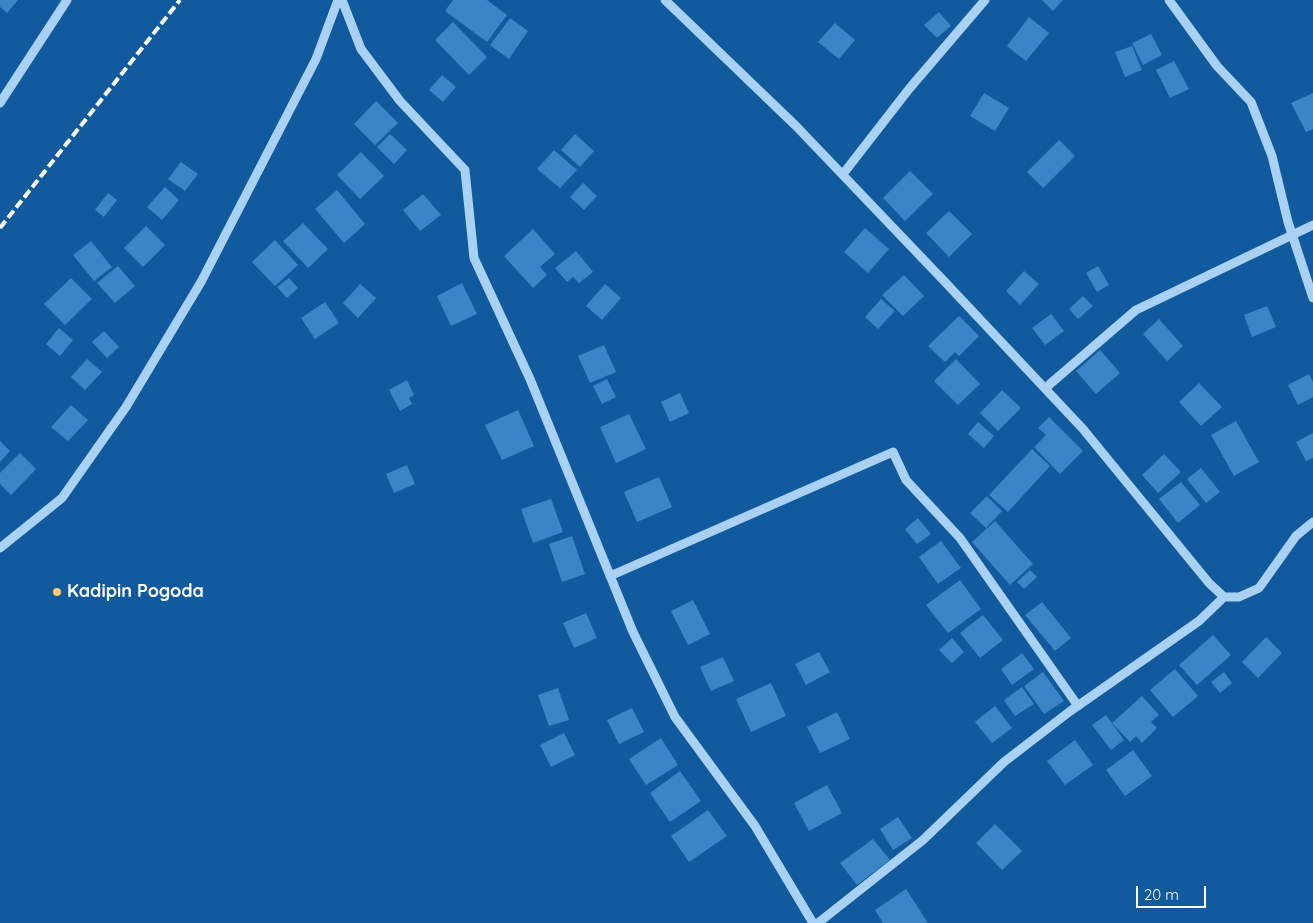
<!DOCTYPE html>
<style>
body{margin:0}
#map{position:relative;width:1313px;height:923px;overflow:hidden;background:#125a9e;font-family:Quicksand,sans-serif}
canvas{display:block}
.scale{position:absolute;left:1136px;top:886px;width:70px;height:22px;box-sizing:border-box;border:2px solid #fff;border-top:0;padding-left:6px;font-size:15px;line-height:18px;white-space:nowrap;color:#fff;-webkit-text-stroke:4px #125a9e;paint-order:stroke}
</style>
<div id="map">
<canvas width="1313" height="923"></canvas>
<div class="scale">20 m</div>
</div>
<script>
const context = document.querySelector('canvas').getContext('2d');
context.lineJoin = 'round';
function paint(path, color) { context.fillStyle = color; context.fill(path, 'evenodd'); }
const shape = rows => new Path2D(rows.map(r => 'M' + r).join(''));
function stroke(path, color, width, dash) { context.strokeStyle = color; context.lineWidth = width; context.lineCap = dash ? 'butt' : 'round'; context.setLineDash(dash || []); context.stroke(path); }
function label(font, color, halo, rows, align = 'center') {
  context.font = font + ' Quicksand,sans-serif'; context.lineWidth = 4; context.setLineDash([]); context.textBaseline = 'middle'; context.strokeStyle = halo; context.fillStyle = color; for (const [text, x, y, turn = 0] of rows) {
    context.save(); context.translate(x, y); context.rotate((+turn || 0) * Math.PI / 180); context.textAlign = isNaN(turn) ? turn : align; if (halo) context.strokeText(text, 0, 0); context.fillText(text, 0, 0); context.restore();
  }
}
const building = shape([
 [0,0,18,0,7,13,0,7],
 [453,0,487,0,507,15,487,42,445,11],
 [1042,0,1063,0,1053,11],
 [939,12,951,26,937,38,924,25],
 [1029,17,1049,33,1026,61,1007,46],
 [510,18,528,31,509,59,490,45],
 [453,22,487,57,469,75,435,40],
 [835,23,855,40,839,59,818,42],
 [1151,34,1162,55,1143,65,1132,43],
 [1132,46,1142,70,1125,77,1115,52],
 [1174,61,1189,89,1170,98,1156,70],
 [442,75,456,87,443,102,429,90],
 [984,93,1009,108,995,131,970,116],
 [1313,93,1313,129,1306,132,1291,103],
 [376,101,398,123,375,145,354,124],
 [390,134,407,150,394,164,377,147],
 [575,134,594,151,580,167,561,150],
 [1059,140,1075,156,1043,188,1027,172],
 [554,150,577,170,560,188,537,169],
 [361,152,384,176,360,199,337,175],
 [181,162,198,174,185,191,168,179],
 [910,171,933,194,905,221,883,198],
 [583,183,597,196,584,210,570,197],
 [165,187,179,200,162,220,147,207],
 [337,190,365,224,344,243,315,209],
 [108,193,117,200,104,217,95,210],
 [423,194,441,215,420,231,403,210],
 [949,211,972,234,949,257,926,233],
 [303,223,328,249,308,268,283,241],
 [146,226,165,245,143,267,124,248],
 [865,228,889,249,868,273,844,252],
 [533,229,555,254,540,267,547,275,533,288,504,256],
 [275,240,298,265,275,286,252,262],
 [91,241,112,267,94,281,73,255],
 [576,251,593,272,579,283,573,277,567,282,555,268],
 [118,266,135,286,115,303,97,283],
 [1098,266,1109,285,1097,292,1086,273],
 [1024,271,1039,284,1020,305,1006,291],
 [904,275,924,296,903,316,882,295],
 [71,278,92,299,65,325,44,304],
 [289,278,298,288,287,298,277,287],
 [462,283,477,314,451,326,437,296],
 [360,284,376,298,358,318,343,303],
 [605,284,621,298,602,320,586,306],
 [1083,296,1093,306,1078,319,1069,309],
 [881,299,895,311,878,329,865,317],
 [325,302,339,323,315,339,301,318],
 [1267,306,1276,327,1252,337,1244,315],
 [1051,314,1064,331,1045,345,1032,328],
 [959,316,979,336,959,356,955,352,945,362,928,346],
 [1159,319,1183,346,1167,361,1143,334],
 [59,328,73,340,60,356,46,344],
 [104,331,119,347,107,358,92,342],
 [604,345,616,372,590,383,578,356],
 [1100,350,1120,373,1096,394,1076,371],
 [87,359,102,372,85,390,71,377],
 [956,359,980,384,958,405,934,381],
 [1309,374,1313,382,1313,397,1298,405,1288,385],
 [607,379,616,397,602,404,593,386],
 [407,380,414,395,409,398,412,404,400,411,389,390],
 [1199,383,1222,407,1201,426,1179,402],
 [1002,390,1021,408,998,431,980,413],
 [680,393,689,413,670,422,661,402],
 [71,405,88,420,68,441,51,427],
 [518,410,534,446,502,460,485,425],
 [629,414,646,449,616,463,600,427],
 [1049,417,1083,451,1060,474,1034,447,1046,435,1038,428],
 [1236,421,1259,462,1234,476,1211,435],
 [978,422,994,436,984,448,968,434],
 [1313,433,1313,458,1306,461,1296,442],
 [0,441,10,451,0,462],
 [1032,449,1050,466,1008,512,989,495],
 [20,453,36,469,11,495,0,484,0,473],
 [1164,454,1181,472,1158,493,1142,475],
 [407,465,415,484,394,493,386,474],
 [1201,468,1220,492,1206,503,1187,479],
 [659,477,672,507,637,522,624,492],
 [1181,482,1200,505,1178,523,1159,499],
 [987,496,1002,511,986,528,970,513],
 [551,499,563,532,533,543,521,509],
 [918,518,931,534,917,544,905,529],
 [995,521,1033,564,1010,585,972,542],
 [572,536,585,574,562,582,549,544],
 [941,541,961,568,938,584,919,557],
 [1030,570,1037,577,1024,589,1017,582],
 [960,580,981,609,948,633,926,605],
 [693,600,710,634,688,645,671,611],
 [1042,602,1071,638,1055,651,1025,615],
 [586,613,597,638,574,648,563,623],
 [983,615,1003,640,980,658,960,633],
 [1213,635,1231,655,1197,685,1179,665],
 [1266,637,1282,653,1258,678,1242,662],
 [952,638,964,652,952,663,939,650],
 [819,652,830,672,806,685,795,664],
 [1022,653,1034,669,1012,685,1001,669],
 [723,657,734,681,711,691,700,667],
 [1175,669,1198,696,1173,717,1150,690],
 [1043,672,1064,701,1044,714,1024,686],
 [1224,672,1232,683,1220,693,1211,682],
 [771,683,786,716,751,732,736,699],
 [1022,687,1034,704,1015,716,1004,700],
 [558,688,569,720,549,726,538,695],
 [1142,696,1159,715,1151,722,1157,728,1142,743,1136,736,1130,742,1112,723],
 [995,706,1012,728,992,743,975,722],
 [632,708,644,732,619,744,607,720],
 [837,712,850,739,820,753,807,727],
 [1106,715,1124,740,1111,750,1092,725],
 [564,733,575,755,551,767,540,745],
 [661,738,678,765,646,785,629,759],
 [1075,740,1093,765,1065,785,1047,761],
 [1133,750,1152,776,1125,796,1106,770],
 [680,771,701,801,670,822,650,793],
 [827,785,842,813,809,831,794,803],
 [708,810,727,836,689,862,671,836],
 [898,817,912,838,893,850,880,829],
 [995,824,1022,851,1002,870,976,843],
 [873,839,890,860,857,885,840,863],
 [906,889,928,923,883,923,875,910]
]);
const minor = shape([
 [342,0,361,49,400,101,465,170,474,258,530,379,633,632,675,717,755,826,813,923],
 [665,0,796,126,945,282,1083,429,1209,583,1224,597,1239,597,1259,588,1296,536,1313,522],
 [1169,0,1217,66,1251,102,1272,156,1288,222,1313,298],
 [0,103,67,0],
 [843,174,909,89,985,0],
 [1046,389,1050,384,1136,310,1313,225],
 [0,548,62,498,126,407,201,282,316,59,338,0],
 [610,576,893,452,906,480,960,538,1078,706],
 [818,923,923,840,1004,762,1069,712,1199,621,1224,597]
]);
const rail = shape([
 [0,228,180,0]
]);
const markers = [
 [57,592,5,"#ffc86b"]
];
const poiNames = [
 ["Kadipin Pogoda",67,592]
];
paint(building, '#3b84c5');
stroke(minor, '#a8d1f4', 9);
stroke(rail, '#fff', 4, [9, 4]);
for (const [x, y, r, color] of markers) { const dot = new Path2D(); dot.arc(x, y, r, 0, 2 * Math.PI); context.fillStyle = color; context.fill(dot); stroke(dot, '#125a9e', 2); }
label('bold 18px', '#fff', '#125a9e', poiNames, 'left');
</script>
